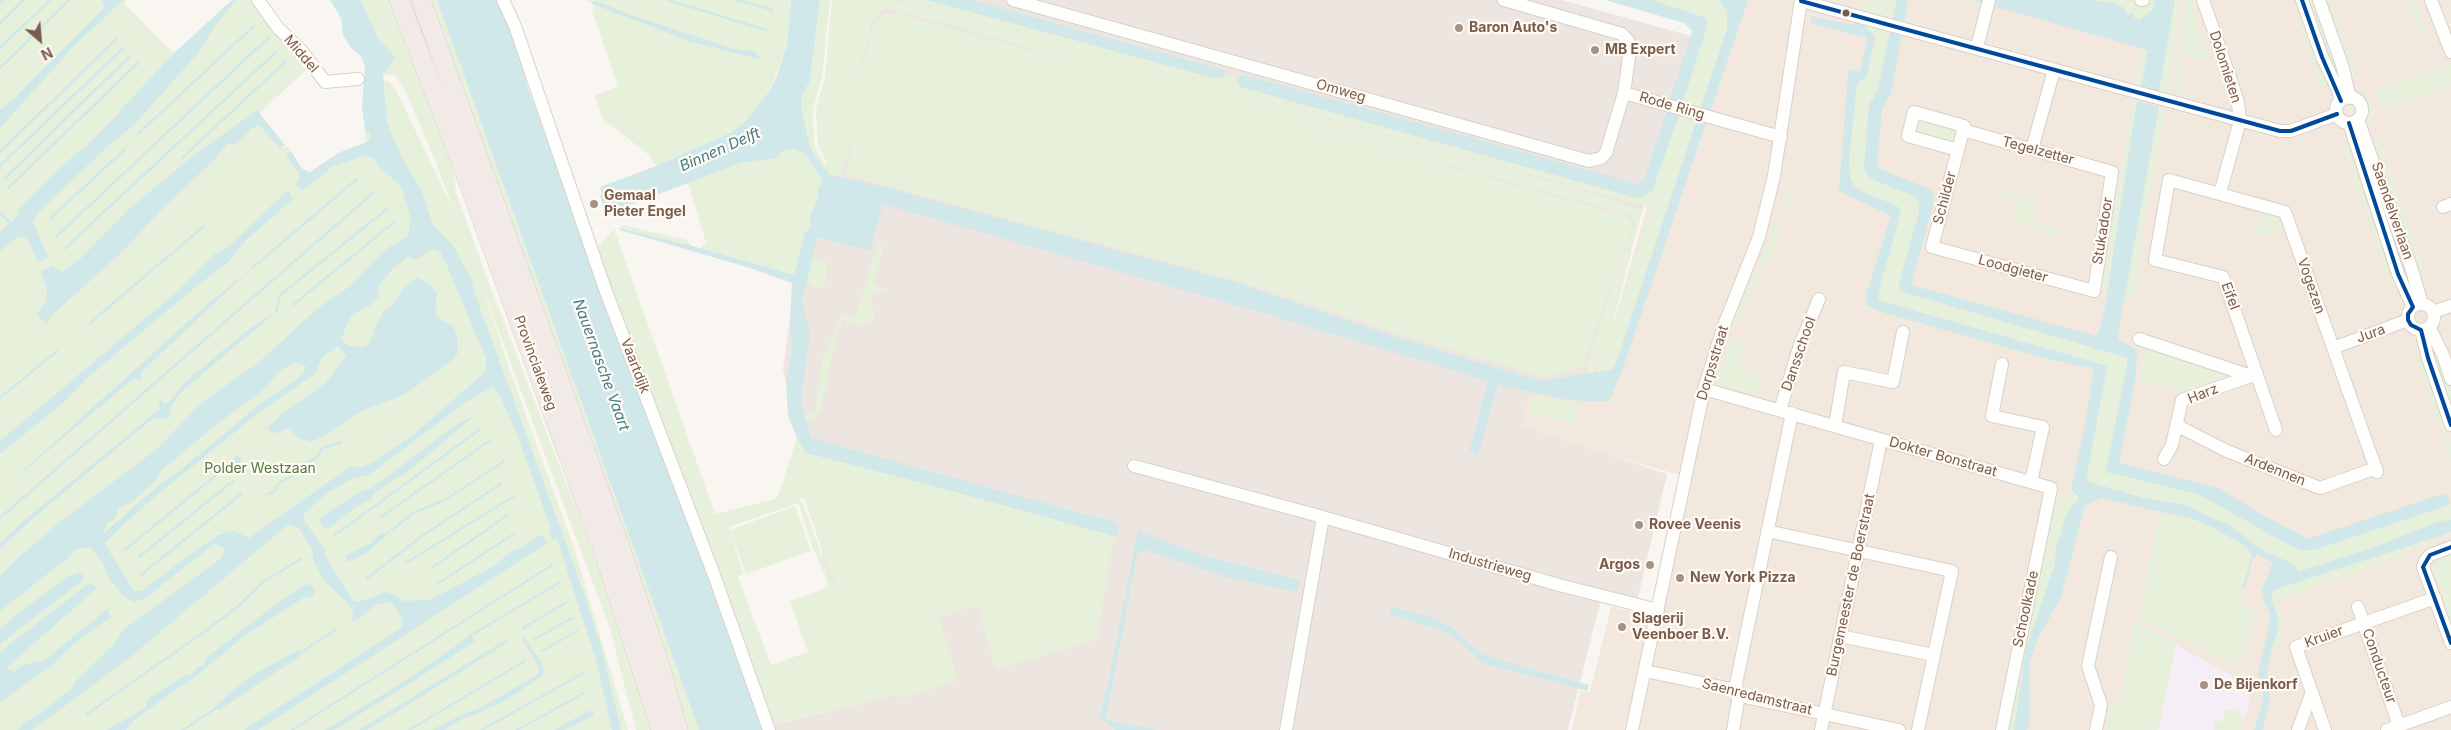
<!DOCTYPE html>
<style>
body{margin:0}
#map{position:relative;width:2451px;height:730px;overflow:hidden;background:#f9f5f0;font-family:Inter,sans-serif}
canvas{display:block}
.north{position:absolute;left:15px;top:15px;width:50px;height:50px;-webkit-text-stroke:4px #fffaf3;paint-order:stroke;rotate:153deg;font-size:14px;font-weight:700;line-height:20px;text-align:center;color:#7a5c4d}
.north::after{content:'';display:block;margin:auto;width:18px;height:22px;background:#7a5c4d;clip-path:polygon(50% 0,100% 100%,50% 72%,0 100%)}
</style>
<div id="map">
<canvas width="2451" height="730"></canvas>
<div class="north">N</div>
</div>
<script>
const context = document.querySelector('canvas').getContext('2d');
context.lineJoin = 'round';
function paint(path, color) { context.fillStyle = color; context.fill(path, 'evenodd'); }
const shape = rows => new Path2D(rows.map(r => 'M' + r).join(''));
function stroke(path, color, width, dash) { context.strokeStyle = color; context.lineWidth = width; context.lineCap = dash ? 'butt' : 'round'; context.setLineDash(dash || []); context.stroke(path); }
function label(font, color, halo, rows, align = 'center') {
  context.font = font + ' Inter,sans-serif'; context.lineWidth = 4.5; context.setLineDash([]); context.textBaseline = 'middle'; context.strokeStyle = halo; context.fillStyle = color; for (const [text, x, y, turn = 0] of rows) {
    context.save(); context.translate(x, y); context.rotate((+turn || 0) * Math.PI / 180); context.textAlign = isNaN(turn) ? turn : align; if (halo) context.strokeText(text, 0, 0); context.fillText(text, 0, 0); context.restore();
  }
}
const residential = shape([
 [1612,0,2451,0,2451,730,1572,730,1580,691,1590,692,1611,607,1653,616,1684,476,1515,430,1522,385,1594,393,1699,25],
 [2107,316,2099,377,2075,506,2074,505]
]);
const industrial = shape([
 [840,0,1562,0,1691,36,1594,383,1533,381,1520,426,1667,474,1636,606,1601,599,1568,730,774,730,773,725,867,702,824,562,783,369,791,314,826,169]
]);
const education = shape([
 [2176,645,2242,681,2248,688,2250,702,2242,726,2236,730,2151,730]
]);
const green = shape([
 [0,0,126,0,124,3,173,53,212,26,237,0,255,0,309,67,256,116,284,148,288,147,291,151,289,153,309,176,368,146,365,138,365,82,388,81,396,90,452,207,483,289,510,371,575,551,628,730,0,730],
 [360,0,391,0,452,159,456,192,484,270,617,615,651,730,636,730,610,629,435,160,405,90,394,75,383,75,394,62,394,57,380,42],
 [427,0,437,0,699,730,684,730],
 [585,0,791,0,787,45,770,90,745,122,730,133,656,166,649,155,602,118,595,96,618,86,592,11,594,3],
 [820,0,830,0,822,77,813,109,814,145,826,167,828,165,818,144,816,109,825,78,832,0,894,0,977,21,902,0,927,0,1210,77,1220,78,1224,75,1237,78,1237,82,1241,87,1637,198,1652,192,1678,116,1698,121,1615,366,1602,373,1596,374,1603,352,1593,372,1590,375,1586,367,1636,220,1628,214,1107,72,1626,216,1632,222,1632,228,1583,366,1544,377,1407,337,1238,281,846,175,851,150,846,141,849,152,842,172,838,176,829,175,810,148,801,107,802,95,810,81],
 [886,8,969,30,1105,72,897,13,883,13,873,27,850,106,872,22,881,10],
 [1077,48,1652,208,1612,326,1642,210,1602,196],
 [1651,0,1719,0,1727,11,1727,29,1701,108,1682,105,1707,26,1699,14],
 [1864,0,1897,0,1892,18,1863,10],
 [2090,0,2123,0,2147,6,2148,0,2155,0,2153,9,2140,20,2127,15,2117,4],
 [2175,0,2180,0,2171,56,2170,90,2167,94,2159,91],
 [2186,0,2194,0,2197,8,2191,10,2210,61,2180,53],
 [2305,0,2315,0,2338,65,2339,77,2335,79],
 [2325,0,2329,0,2356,73,2347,77],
 [2409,0,2416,0,2427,31,2420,34],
 [2300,16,2307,23,2305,28,2322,74,2325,74,2330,82,2321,86,2297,17],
 [1862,23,1890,31,1877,92,1869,105,1864,169,1876,181,1914,196,1920,206,1899,288,1909,295,2128,358,2106,472,2198,494,2236,513,2263,532,2304,551,2368,532,2451,504,2451,520,2440,521,2375,547,2300,571,2287,561,2264,551,2229,525,2185,505,2143,498,2086,481,2107,366,1878,300,1881,283,1901,212,1896,205,1863,192,1851,180,1849,160,1857,84,1866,77,1875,43,1875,37],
 [2142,49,2148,50,2141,88,2136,85],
 [2177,58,2185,60,2181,72,2184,73,2179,91,2192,94,2193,99,2174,94],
 [2451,64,2451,86,2381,111,2380,103,2375,91],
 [2351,88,2363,92,2372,106,2371,119,2364,129,2367,109,2363,100],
 [2132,100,2137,101,2107,290,2102,288],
 [2159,107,2166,108,2145,215,2135,298,2126,294],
 [1918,117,1960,129,1955,145,1914,133],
 [2377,137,2428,280,2419,283,2417,273,2420,272,2376,148,2373,149,2368,140],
 [2351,146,2353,154,2350,156,2394,281,2402,289,2393,293,2344,149],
 [793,149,806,154,823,181,818,188,818,199,810,216,810,228,805,232,794,275,700,248,706,242,688,183,741,163,775,158,784,150],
 [1995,188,2037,201,2031,220,2059,228,2058,235,2013,222,2019,201,1993,194],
 [1785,189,1793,191,1787,211,1780,209],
 [2261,215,2280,219,2283,228,2252,239],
 [1775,223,1781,225,1766,266,1760,263],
 [623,225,687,240,691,246,619,228],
 [614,229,715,514,775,499,778,496,797,438,807,453,923,483,1114,536,1097,639,996,670,977,605,939,618,958,680,904,698,899,694,772,725,596,248],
 [804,498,835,585,835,586,833,586,803,503,797,500],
 [795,504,799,505,813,548,828,584,827,587,816,592,790,601,808,652,771,665,738,577,743,573,729,527],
 [878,243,884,246,873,284,890,291,870,295,875,320,858,326,843,320,832,353,821,412,807,422,805,416,815,410,824,355,843,312,855,317],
 [813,259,827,263,825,286,815,289,807,280],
 [1757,269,1763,271,1732,331,1729,329],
 [1730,337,1746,342,1738,369,1765,378,1759,396,1716,384],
 [2147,347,2234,374,2186,391,2139,379],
 [2435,349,2451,389,2451,415,2430,351],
 [2423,351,2425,359,2422,361,2451,445,2451,459,2415,354],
 [1534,395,1580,405,1575,424,1530,414],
 [2055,498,2080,498,2067,513,2056,549,2044,546],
 [795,506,811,551,746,574,730,530],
 [2161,514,2196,520,2218,530,2246,547,2251,556,2240,601,2255,615,2254,625,2239,662,2233,664,2139,618,2156,527],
 [2451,532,2451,534,2405,551,2406,556,2279,599,2277,604,2283,624,2278,647,2270,657,2279,624,2271,595,2274,590],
 [2043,551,2056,554,2055,564,2019,683,2020,694,2014,730,2004,730],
 [2451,555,2451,630,2440,599,2444,598,2438,579,2433,580,2431,573,2439,559],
 [2135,623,2176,645,2158,730,2106,730,2111,707,2118,708],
 [2225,710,2236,710,2243,716,2241,730,2215,730,2213,723,2223,720]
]);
const water = shape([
 [102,0,123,0,74,46,0,128,0,110,14,99,104,8],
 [237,0,216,24,199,52,133,126,111,143,38,213,33,222,48,257,38,262,27,239,18,236,0,251,0,232,18,215,19,209,62,166,95,138,173,54,231,1],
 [330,0,360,0,380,42,392,52,394,57,394,61,383,75,387,122,397,148,423,194,432,223,453,246,471,278,475,294,584,593,603,654,621,730,612,730,596,660,557,539,553,540,549,533,551,528,516,432,499,393,492,387,466,402,377,469,366,476,353,478,327,493,304,514,304,520,324,549,328,561,352,600,359,602,385,592,396,595,403,601,430,600,494,566,512,551,522,548,534,538,542,535,547,543,258,730,244,730,395,632,401,628,403,620,391,602,377,604,356,621,351,620,354,611,345,600,325,581,314,562,312,549,298,527,289,524,129,658,32,730,18,730,23,723,38,715,72,688,78,679,114,644,124,629,219,560,223,555,224,549,221,546,214,544,144,599,134,602,124,596,110,580,104,564,90,547,75,549,68,558,0,611,0,577,18,558,61,521,158,448,201,403,258,363,318,308,349,287,386,249,408,236,411,220,403,191,398,183,381,169,373,157,365,156,333,166,302,191,295,184,299,181,300,175,286,154,291,151,302,169,310,172,338,153,369,141,371,134,365,130,362,106,365,67,361,56,351,48,343,35,341,18],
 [430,249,440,252,445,261,486,358,486,367,482,375,413,435,374,462,362,467,350,467,249,538,235,531,218,535,141,591,134,591,104,543,146,504,262,410,315,374,322,357,338,346,346,356,325,384,282,414,267,428,270,432,276,433,290,428,298,438,311,442,328,434,361,411,404,395,453,359,458,353,457,335,453,326,440,319,435,313,437,294,428,283,417,278,405,287,391,306,384,311,375,326,370,343,364,348,350,346,341,340,349,319,354,313,369,306,379,296,378,290,381,283,392,270,408,256,412,259,420,258],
 [295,363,306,366,304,373,296,380,261,403,183,468,158,486,103,534,107,522,114,520,118,509,133,501,152,484,161,471,219,422,258,395,281,370],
 [437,0,499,0,516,44,527,85,719,605,762,730,699,730],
 [791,0,820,0,810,81,802,95,801,106,810,148,829,175,880,186,1234,282,1393,336,1539,381,1611,370,1615,366,1727,29,1727,11,1719,0,1748,0,1623,368,1609,402,1567,400,1498,385,1478,454,1469,452,1488,381,1266,314,883,204,870,251,817,237,802,303,810,333,801,402,811,438,1117,523,1119,533,1114,536,923,483,806,453,797,438,788,415,786,382,792,346,790,324,792,283,750,268,620,230,619,228,700,248,794,275,805,232,810,228,810,216,818,199,818,188,823,181,806,154,793,149,784,150,776,158,741,163,609,213,606,205,603,206,600,196,602,194,600,187,656,166,730,133,745,122,770,90,776,78,787,45],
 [927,0,972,0,1224,70,1226,74,1220,78,1210,77],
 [1605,0,1651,0,1706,18,1707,26,1682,105,1652,192,1637,198,1241,87,1237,82,1239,77,1243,75,1252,77,1638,184,1644,180,1692,31,1684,23],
 [1897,0,1908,0,1891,94,1882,109,1877,164,1880,169,1927,188,1934,194,1934,202,1912,282,1915,286,2096,336,2100,329,2106,301,2137,101,2159,107,2118,333,2119,340,2137,350,2136,377,2119,463,2219,488,2254,510,2308,539,2446,493,2451,504,2321,548,2304,551,2293,547,2198,494,2106,472,2128,358,1900,291,1899,283,1919,212,1919,203,1914,196,1869,178,1864,169,1869,105,1877,92,1881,74],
 [1971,0,2090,0,2117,4,2124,8,2127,15,2133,13,2135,19,2140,20,2153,9,2155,0,2175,0,2159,91,2141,88,2148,50],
 [596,1,634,16,734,49,754,51,762,60,689,41,590,3],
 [1811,16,1853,25,1854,21,1862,23,1875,37,1867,75,1857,84,1849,160,1850,176,1853,185,1863,192,1896,205,1901,212,1881,283,1878,300,2107,366,2086,481,2143,498,2182,504,2229,525,2263,551,2287,561,2300,571,2375,547,2440,521,2451,520,2451,532,2274,590,2271,595,2279,624,2268,664,2267,675,2270,699,2263,730,2254,730,2264,698,2258,674,2271,616,2265,604,2262,590,2273,563,2258,554,2252,560,2246,585,2242,590,2252,555,2246,547,2218,530,2196,520,2102,498,2085,505,2061,597,2037,640,2030,662,2030,720,2027,730,2014,730,2026,648,2055,564,2056,549,2067,513,2079,498,2071,489,2085,426,2094,369,2044,358,1878,311,1866,305,1866,295,1891,216,1839,191,1848,74,1850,70,1860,71,1867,38,1811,23],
 [257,110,285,145,280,148,259,125,252,128,236,145,228,143,213,161,162,209,123,251,50,317,47,325,37,314,46,302,47,290,41,271,52,266,62,272,80,259,129,209,190,158],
 [288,190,293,199,247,239,229,261,192,290,87,378,65,401,0,454,0,441,178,291,216,253,226,249],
 [252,268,141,372,141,380,134,379,126,385,0,491,210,302],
 [276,312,181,392,172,404,168,419,154,418,146,424,31,520,0,549,0,543,27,518,160,409,159,402,161,400,165,404,171,400,185,382,249,329],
 [473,417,401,477,399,476,377,491,372,496,372,501,369,500,354,508,329,528,324,528,321,524,320,518,356,494,372,488,445,433,464,420],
 [236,456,242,458,237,467,232,467,222,474,221,471,217,470,222,466,229,464],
 [392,530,366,554,348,562,345,558,347,555,371,543,377,536],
 [1138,531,1205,556,1299,580,1297,592,1229,578,1145,550,1137,554,1106,720,1157,730,1116,730,1099,716,1108,683],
 [79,572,83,574,82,581,0,644,0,630,17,614,70,575],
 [89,583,97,588,6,668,15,672,20,666,45,660,107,609,111,617,74,644,50,667,0,702,0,652],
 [307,584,312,586,315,591,312,596,303,598,243,637,200,673,135,719,126,730,107,730,145,708,148,699,185,675,192,675,197,667,203,666,207,657,283,599],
 [1389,606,1430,617,1450,626,1478,651,1496,659,1589,685,1587,691,1490,665,1479,660,1464,645,1440,629,1391,615],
 [471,635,475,641,409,684,334,730,325,730,410,678],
 [512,636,499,648,367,730,359,730],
 [521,637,525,638,542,664,545,674,506,700,479,713,462,719,444,730,432,730,468,712,480,708,537,675,539,667],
 [298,650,303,651,300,656,219,710,215,709,217,704,248,678],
 [590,710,595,715,564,730,555,730]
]);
const stream = shape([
 [668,0,766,30],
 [736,0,773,10],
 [0,3,3,0],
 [0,23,23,0],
 [0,48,50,0],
 [0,68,69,0],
 [138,134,254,26],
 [0,152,116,39],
 [182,158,286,61],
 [0,166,123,48],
 [5,178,130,56],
 [8,188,138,63],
 [0,213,10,222],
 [50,219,124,150],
 [56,237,268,38],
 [64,249,276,52],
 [252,268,357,179],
 [293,305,394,222],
 [276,312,280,295,387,209],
 [90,323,204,226],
 [0,398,57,351],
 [268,494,274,492,279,483,292,476,319,455,321,449,341,442],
 [381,517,489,441],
 [0,518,374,192],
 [392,530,413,513,445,500,504,461],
 [335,535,479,430],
 [125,550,221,471],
 [139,557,233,481],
 [406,563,514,496],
 [433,567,508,515],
 [141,575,241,494],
 [367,578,425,534,501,484],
 [437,584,514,534],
 [523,628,565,603],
 [471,635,559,583],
 [535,639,572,618],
 [303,651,336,629],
 [542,651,577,631],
 [87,714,208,629,236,608,263,582,301,559],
 [183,730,215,709],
 [292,730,552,565],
 [409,730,525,661],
 [482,730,585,672],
 [517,730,584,693]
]);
const minor = shape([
 [258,0,278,28,301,50,325,82,358,79],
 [503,0,515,26,605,289,714,575,769,730],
 [1013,0,1589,161,1601,158,1606,153,1624,93],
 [1504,0,1622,34,1628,41,1630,50,1624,93,1781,137],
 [2141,0,2143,0],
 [2203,0,2232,83,2238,103,2240,121,2220,193],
 [2302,0,2322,57,2337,88,2341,101],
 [2319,0,2342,65,2350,98],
 [2431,0,2451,52],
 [1801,1,2280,131,2291,131,2337,114],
 [1977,47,1989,0],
 '2336 110a13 13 0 1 1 26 0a13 13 0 1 1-26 0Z',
 [2358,120,2412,270,2422,304],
 [2349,123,2398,274,2413,307],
 [2032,149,2054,70],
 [1958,150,1932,247,2094,291,2112,172,1963,130,1964,126,1914,112,1908,136,1958,150,1963,130],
 [2443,207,2451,204],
 '2408 317a13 13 0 1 1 26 0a13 13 0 1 1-26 0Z',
 [2433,312,2451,306],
 [2429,327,2443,355,2451,379],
 [2421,330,2428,358,2451,425],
 [2139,339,2251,376],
 [2333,348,2408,320],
 [2002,364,1992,416,2043,427,2031,482],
 [1704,389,2051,488,2002,730],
 [1780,410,1800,345,1819,299],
 [2176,425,2227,451,2320,488,2376,468],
 [1835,426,1844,372,1893,382,1903,332],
 [2276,430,2223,277,2155,260,2169,180,2285,212,2377,472],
 [2164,459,2172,445,2182,400,2257,374],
 [1134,466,1323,517,1559,585,1658,610],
 [1767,531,1952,571,1918,730],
 [2451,547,2430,555,2425,561,2423,567,2451,643],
 [2358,607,2399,726],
 [1840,636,1934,655],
 [1645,671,1731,689,1745,697,1899,730],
 [1286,730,1323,517],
 [1632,730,1704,389,1723,328,1759,237,1774,176,1801,0],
 [1733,730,1738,701,1736,684,1792,413],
 [1821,730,1881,440],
 [2096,730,2101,705,2088,666,2111,557],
 [2298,730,2312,692],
 [2325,730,2296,647,2435,598],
 [2387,730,2451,707]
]);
const highway = shape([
 [399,0,458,154,604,553,661,730],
 [421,0,620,547,660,666,678,730]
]);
const bus1 = shape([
 [2302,0,2322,57,2341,101],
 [1801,1,2280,131,2291,131,2337,114],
 [2349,123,2398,274,2413,307,2408,314,2408,320,2411,325,2421,330,2428,358,2451,425],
 [2451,547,2430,555,2423,567,2451,643]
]);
const markers = [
 [1846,13,4.5,"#7a5c4d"],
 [1459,28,5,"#a69286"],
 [1595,50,5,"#a69286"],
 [594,204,5,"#a69286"],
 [1639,525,5,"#a69286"],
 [1650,565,5,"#a69286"],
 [1680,578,5,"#a69286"],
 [1622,627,5,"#a69286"],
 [2204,685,5,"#a69286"]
];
const poiNames = [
 ["Baron Auto's",1469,28],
 ["MB Expert",1605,50],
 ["Gemaal",604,196],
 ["Pieter Engel",604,212],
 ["Rovee Veenis",1649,525],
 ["Argos",1640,565,"right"],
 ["New York Pizza",1690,578],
 ["Slagerij",1632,619],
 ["Veenboer B.V.",1632,635],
 ["De Bijenkorf",2214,685]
];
const streetNames = [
 ["Middel",301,54,49],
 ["Dolomieten",2225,67,72],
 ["Omweg",1341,91,16],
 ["Rode Ring",1672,106,16],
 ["Tegelzetter",2038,151,15],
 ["Schilder",1945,198,-75],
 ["Saendelverlaan",2392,211,71],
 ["Stukadoor",2103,231,-81],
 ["Loodgieter",2013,269,15],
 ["Vogezen",2311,286,71],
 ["Eifel",2230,296,70],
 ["Jura",2371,334,-20],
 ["Dansschool",1799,354,-71],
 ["Provincialeweg",535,363,70],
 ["Dorpsstraat",1713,363,-73],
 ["Vaartdijk",635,366,69],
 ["Harz",2203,394,-22],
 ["Dokter Bonstraat",1943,457,16],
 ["Ardennen",2275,470,22],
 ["Industrieweg",1490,565,16],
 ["Burgemeester de Boerstraat",1851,585,-78],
 ["Schoolkade",2026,609,-78],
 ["Kruier",2324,637,-20],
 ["Conducteur",2379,666,71],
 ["Saenredamstraat",1757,697,14]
];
const parkNames = [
 ["Polder Westzaan",260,469]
];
const waterNames = [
 ["Binnen Delft",720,150,-24],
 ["Nauernasche Vaart",601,365,70]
];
paint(residential, '#f2e8de');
paint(industrial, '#ede5e0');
paint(education, '#f6eef6');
paint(green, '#e7f0db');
paint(water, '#d0e8ea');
stroke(stream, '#d0e8ea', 2.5);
stroke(minor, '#d7d1cb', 14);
stroke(highway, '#dad1cc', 20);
stroke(minor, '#fefefd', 12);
stroke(highway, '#f2eae7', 19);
stroke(bus1, '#004899', 4);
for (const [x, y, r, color] of markers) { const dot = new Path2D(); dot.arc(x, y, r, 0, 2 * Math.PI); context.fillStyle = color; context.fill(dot); stroke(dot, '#fffaf3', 2); }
label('bold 14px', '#7a5c4d', '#fffaf3', poiNames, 'left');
label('14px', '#7a5c4d', '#fffaf3', streetNames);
label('14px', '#537a41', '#fffaf3', parkNames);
label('italic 15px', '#437c86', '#fffaf3', waterNames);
</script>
